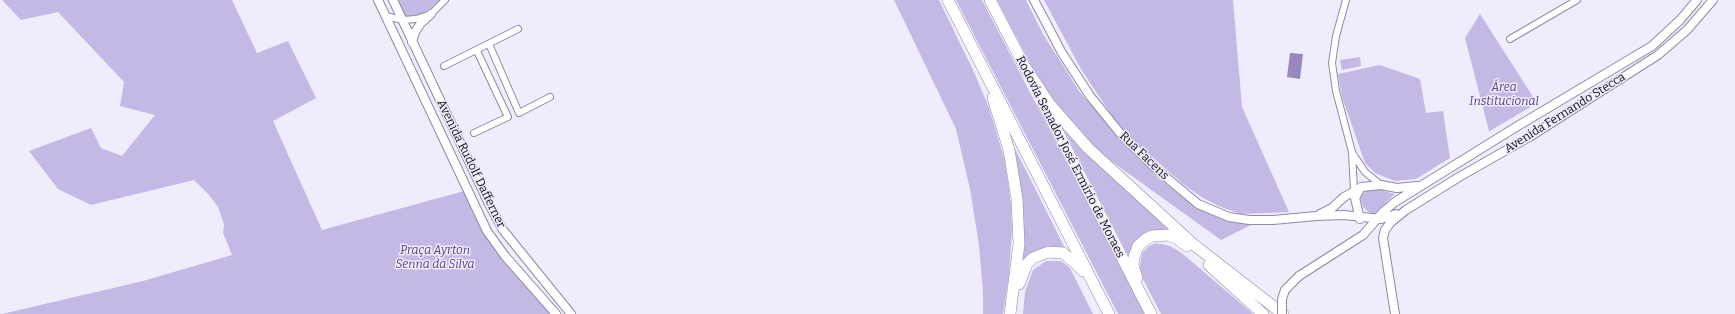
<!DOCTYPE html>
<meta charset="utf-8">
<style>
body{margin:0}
canvas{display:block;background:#efecfb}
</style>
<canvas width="1735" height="314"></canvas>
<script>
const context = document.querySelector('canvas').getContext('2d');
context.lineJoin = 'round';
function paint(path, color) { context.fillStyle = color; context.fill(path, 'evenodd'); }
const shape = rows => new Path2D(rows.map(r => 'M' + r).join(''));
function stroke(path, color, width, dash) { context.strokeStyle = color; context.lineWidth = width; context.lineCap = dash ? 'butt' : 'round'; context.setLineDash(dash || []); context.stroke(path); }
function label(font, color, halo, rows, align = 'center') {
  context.font = font + ' Bitter,serif'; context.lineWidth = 3; context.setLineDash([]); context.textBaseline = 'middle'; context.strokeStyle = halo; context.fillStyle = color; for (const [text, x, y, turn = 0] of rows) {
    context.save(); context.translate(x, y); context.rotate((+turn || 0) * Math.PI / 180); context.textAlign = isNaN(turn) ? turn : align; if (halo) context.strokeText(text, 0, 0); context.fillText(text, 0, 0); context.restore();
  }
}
const green = shape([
 [2,0,232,0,257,53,288,41,316,98,273,121,322,230,464,191,498,251,550,314,2,314,143,281,232,255,223,233,224,224,218,207,209,195,194,180,91,205,58,189,29,151,91,128,101,148,122,156,155,115,120,106,124,82,58,12,21,20],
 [396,0,440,0,431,8,421,14,404,17],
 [894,0,939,0,974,72,989,108,1005,161,1011,204,1012,230,1009,275,1003,314,983,314,983,291,979,245,970,189,956,129],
 [956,0,982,0,1145,314,1118,314],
 [997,0,1026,0,1043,34,1079,91,1126,146,1158,178,1198,207,1228,220,1251,225,1221,240,1093,148,1061,111,1041,84],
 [1044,0,1233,0,1242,107,1289,212,1241,214,1221,207,1203,198,1183,184,1151,156,1119,126,1082,71],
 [1480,14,1537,103,1490,131,1489,131,1465,38],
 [1360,57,1361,66,1342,70,1340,60],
 [1380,65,1420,79,1426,113,1443,111,1450,158,1416,179,1396,181,1387,178,1375,173,1365,163,1342,97,1338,74],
 [1066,131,1179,233,1164,231,1128,255,1065,132],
 [1007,133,1068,254,1052,248,1018,274],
 [1377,189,1395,194,1374,214,1370,213,1363,207,1360,197,1366,191],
 [1156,243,1170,246,1183,254,1253,314,1161,314,1143,279,1140,267,1142,253,1149,246],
 [1046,261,1061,261,1070,268,1093,314,1023,314,1025,292,1033,270]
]);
const water = shape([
 [1290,53,1303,54,1300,79,1287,77]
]);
const street = shape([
 [1346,0,1336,36,1332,63,1336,91,1352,152,1354,190],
 [386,16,402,20,416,19,431,14,445,0],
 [1510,39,1577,0],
 [489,44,519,113,550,97],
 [444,66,518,29],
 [474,133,508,117,477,51],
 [1353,154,1365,172,1381,185]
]);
const secondary = shape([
 [378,0,487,231,505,256,556,314],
 [393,0,489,204,503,230,571,314],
 [1034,0,1062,53,1090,96,1120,133,1154,167,1198,204,1229,217,1249,220,1273,220,1316,216,1344,215,1381,219,1396,214],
 [412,42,415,32,421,23,431,14],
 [1320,214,1332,208,1344,197,1362,187,1381,185,1397,188,1417,186],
 [1360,219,1355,198,1361,187],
 [1299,276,1363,235,1384,211,1395,202,1516,127,1652,46,1680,20,1697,0],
 [1395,314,1383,238,1385,230,1391,222,1406,210,1459,177,1531,136,1658,55,1687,30,1713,0]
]);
const highway = shape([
 [948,0,1109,314],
 [990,0,1028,73],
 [1025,67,1051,106,1088,148,1193,244,1283,314],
 [993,98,1009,150,1017,199,1019,244,1010,314],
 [1043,103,1151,314],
 [1209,265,1263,314],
 [1137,278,1133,265,1134,257,1138,246,1146,239,1152,236,1168,235,1176,238,1187,246],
 [1019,284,1027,264,1033,258,1048,252,1063,253,1075,263,1083,271]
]);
const secondaryBridge = shape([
 [1282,314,1282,299,1285,290,1299,276]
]);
const parkNames = [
 ["Área",1504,88],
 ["Institucional",1504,102],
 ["Praça Ayrton",435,251],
 ["Senna da Silva",435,265]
];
const streetNames = [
 ["Avenida Fernando Stecca",1565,113,-32],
 ["Rua Facens",1144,156,44],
 ["Rodovia Senador José Ermírio de Moraes",1070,157,63],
 ["Avenida Rudolf Dafferner",471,164,64]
];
paint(green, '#c4b9e5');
paint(water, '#9687bf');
stroke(street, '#8f89a1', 8);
stroke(secondary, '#8f89a1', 10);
stroke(highway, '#8f89a1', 12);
stroke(street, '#fff', 6);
stroke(secondary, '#fff', 8);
stroke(highway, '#fff', 11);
stroke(secondaryBridge, '#8f89a1', 10, []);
stroke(secondaryBridge, '#fff', 8);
label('italic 12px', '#594288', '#efecfb', parkNames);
label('12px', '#110e17', '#efecfb', streetNames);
</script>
